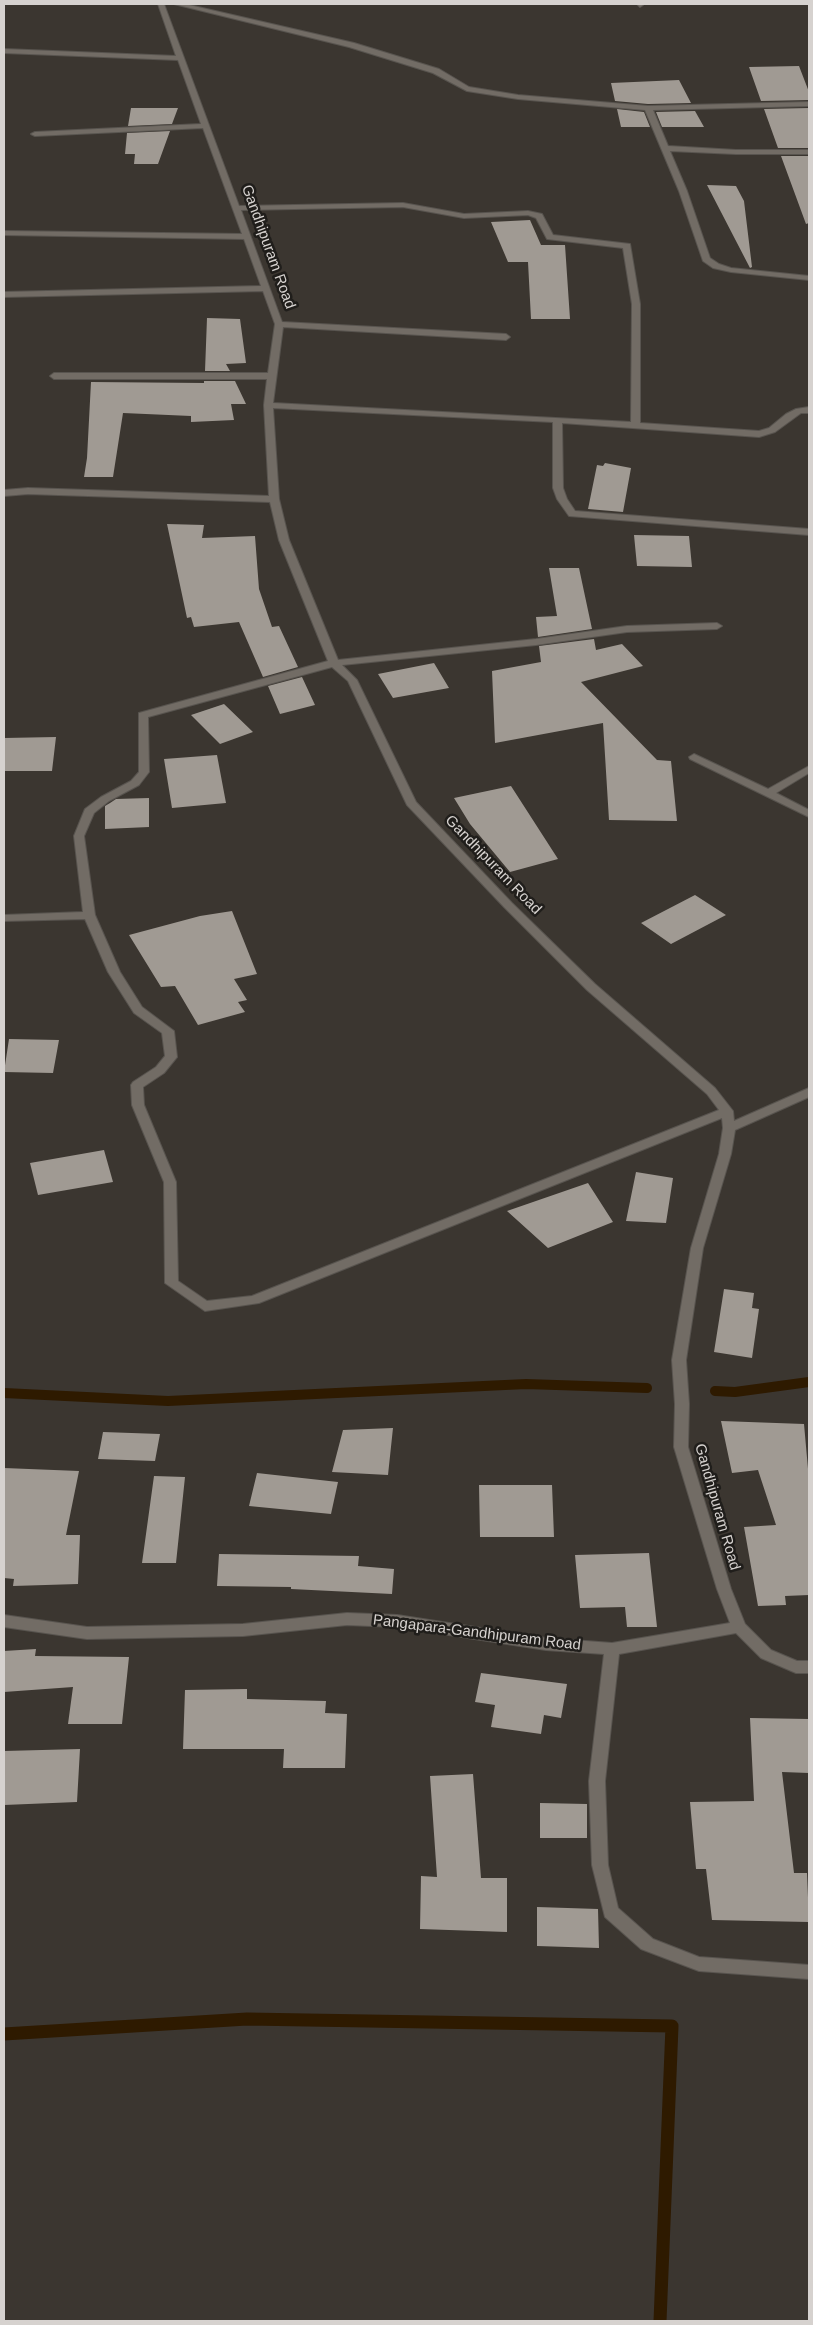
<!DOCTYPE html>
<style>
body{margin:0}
#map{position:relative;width:813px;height:2325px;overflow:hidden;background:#3b3630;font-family:Arial,sans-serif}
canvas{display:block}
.frame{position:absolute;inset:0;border:5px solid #d6d2cf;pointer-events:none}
</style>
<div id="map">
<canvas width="813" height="2325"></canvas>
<div class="frame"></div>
</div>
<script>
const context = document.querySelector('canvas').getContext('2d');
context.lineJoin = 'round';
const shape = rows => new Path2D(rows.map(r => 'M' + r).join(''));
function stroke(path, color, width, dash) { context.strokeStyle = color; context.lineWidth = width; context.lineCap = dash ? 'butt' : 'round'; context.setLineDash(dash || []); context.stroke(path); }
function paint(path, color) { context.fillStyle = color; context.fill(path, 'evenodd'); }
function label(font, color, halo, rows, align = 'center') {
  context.font = font + ' Arial,sans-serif'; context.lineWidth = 5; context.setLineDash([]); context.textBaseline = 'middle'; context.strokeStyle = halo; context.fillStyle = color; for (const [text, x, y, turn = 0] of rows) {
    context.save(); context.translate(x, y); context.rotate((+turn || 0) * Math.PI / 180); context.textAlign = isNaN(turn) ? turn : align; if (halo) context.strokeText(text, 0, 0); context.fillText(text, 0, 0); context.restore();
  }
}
const streamFar1 = shape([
 [715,1391,735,1392,809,1382],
 [4,1393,168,1401,526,1384,647,1388]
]);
const stream = shape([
 [4,2034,247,2019,672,2026,660,2321]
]);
const building = shape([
 [799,66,809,92,809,100,761,101,749,67],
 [679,80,691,103,648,104,615,101,611,83],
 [131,108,178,108,172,124,128,126],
 [809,108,809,148,778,148,764,109],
 [617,109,644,112,650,127,621,127],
 [695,111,704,127,662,127,656,112],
 [170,131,158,164,134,164,135,154,125,154,127,133],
 [781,156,809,156,809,223,806,224],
 [707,185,736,186,744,201,752,267,750,268],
 [530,220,541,245,565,245,570,319,531,319,528,262,508,262,491,222],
 [207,318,240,319,246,363,226,364,230,371,205,371],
 [204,381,235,381,246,404,231,404,234,420,191,422,191,416,123,413,113,477,84,477,87,458,91,382,204,383],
 [605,463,631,468,623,512,588,509,597,465,603,466],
 [167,524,204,525,202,538,255,536,259,589,272,627,279,626,298,667,263,677,239,622,194,627,191,617,187,618],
 [634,535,689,536,692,567,637,566],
 [549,568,579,568,592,629,538,637,536,617,557,616],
 [594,639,596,650,622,644,643,666,581,682,657,760,671,761,677,821,609,820,603,723,495,743,492,671,541,662,539,646],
 [434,663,449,688,393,698,378,674],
 [302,677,315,705,280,714,268,686],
 [224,704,253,732,220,744,191,715],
 [56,737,52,771,4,771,4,738],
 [217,755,226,803,172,808,164,759],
 [511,786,558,859,510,872,470,824,454,798],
 [149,798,149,827,105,829,105,806,110,803,116,799],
 [695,895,726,915,671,944,641,923],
 [232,911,257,974,234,979,247,1000,238,1002,245,1012,198,1025,175,986,161,987,129,935,200,916],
 [9,1039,59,1040,53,1073,4,1072],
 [104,1150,113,1182,38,1195,30,1163],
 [636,1172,673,1178,666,1223,626,1221],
 [588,1183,613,1222,548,1248,507,1211],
 [724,1289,754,1293,752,1308,759,1309,752,1358,714,1352],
 [721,1421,804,1424,809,1480,809,1595,785,1596,786,1605,758,1606,744,1527,776,1525,758,1470,732,1473],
 [393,1428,388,1475,332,1472,343,1430],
 [103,1432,160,1434,155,1461,98,1459],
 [4,1468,79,1471,66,1535,80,1535,78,1584,13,1586,14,1579,4,1578],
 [257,1473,338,1482,331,1514,249,1506],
 [154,1476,185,1477,176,1563,142,1563],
 [479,1485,552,1485,554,1537,480,1537],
 [649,1553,657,1627,627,1627,625,1607,580,1608,575,1555],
 [219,1554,359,1556,358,1566,394,1569,392,1594,291,1589,291,1587,217,1586],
 [36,1649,35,1656,129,1657,122,1724,68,1724,73,1687,4,1692,4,1651],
 [481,1673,567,1684,561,1718,544,1715,541,1734,491,1727,495,1705,475,1702],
 [247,1689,247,1699,326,1701,325,1713,347,1714,345,1768,283,1768,284,1749,183,1749,185,1690],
 [750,1718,809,1719,809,1773,782,1772,794,1873,807,1873,809,1922,712,1920,706,1869,696,1869,690,1802,754,1801],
 [80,1749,77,1802,4,1805,4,1751],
 [473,1774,481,1878,507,1878,507,1932,420,1929,421,1876,437,1877,430,1776],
 [540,1803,587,1804,587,1838,540,1838],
 [537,1907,598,1909,599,1948,537,1946]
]);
const minor = shape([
 [158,4,164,4,239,206,403,203,464,214,528,211,542,214,553,235,630,244,640,304,640,423,759,431,769,428,786,414,796,409,809,407,809,413,801,413,775,432,759,437,562,423,563,488,567,499,575,511,809,529,809,535,569,516,557,499,553,488,553,422,273,408,279,499,289,540,338,660,536,639,627,626,717,623,722,626,717,629,627,632,536,645,342,665,357,680,416,802,512,903,595,984,715,1088,733,1111,734,1121,809,1088,809,1097,735,1130,731,1154,703,1248,686,1360,689,1404,688,1447,731,1589,745,1624,771,1650,797,1661,809,1661,809,1673,796,1673,761,1658,736,1633,619,1654,605,1781,608,1865,618,1908,653,1939,699,1957,809,1965,809,1979,699,1971,641,1949,605,1917,592,1865,589,1781,604,1654,546,1650,397,1627,347,1625,243,1636,87,1639,4,1627,4,1615,87,1627,243,1624,347,1613,397,1615,546,1638,612,1643,730,1623,717,1589,674,1447,675,1404,672,1360,691,1248,719,1154,723,1128,722,1118,259,1303,205,1311,165,1283,164,1182,132,1105,131,1085,133,1082,156,1067,165,1056,162,1033,134,1013,108,972,85,919,4,921,4,915,83,912,74,836,85,809,101,797,131,781,139,772,139,713,328,661,279,540,270,502,28,494,4,496,4,490,28,488,269,496,264,405,267,379,54,379,50,376,54,373,268,373,275,324,263,291,4,297,4,292,261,286,244,239,4,235,4,231,242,234,203,128,35,136,31,134,35,132,201,124,178,60,4,53,4,49,176,56,158,4],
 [403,207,464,218,528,215,536,218,547,239,623,248,632,304,631,422,273,403,283,327,506,340,510,337,506,334,282,322,241,210,403,207],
 [332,667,348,681,407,805,504,907,587,990,707,1094,719,1110,252,1296,207,1301,178,1281,176,1182,144,1105,143,1087,164,1073,177,1057,174,1031,142,1007,120,972,95,915,84,836,94,813,109,801,139,785,149,772,148,717,332,667],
 [174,4,185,4,354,43,439,69,469,87,518,95,648,106,809,102,809,106,653,110,668,146,736,150,809,150,809,154,736,154,670,151,687,191,710,258,719,264,731,268,809,276,809,280,731,272,713,268,703,261,679,191,645,110,518,99,467,91,433,73,349,47,174,4],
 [637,4,643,4,643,5,640,7,637,4],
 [694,754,768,789,809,766,809,773,776,793,809,810,809,817,690,759,689,757,694,754]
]);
const streetNames = [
 ["Gandhipuram Road",268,247,70],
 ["Gandhipuram Road",493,865,46],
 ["Gandhipuram Road",717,1507,74],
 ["Pangapara-Gandhipuram Road",477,1633,7]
];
stroke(streamFar1, '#2e1a00', 10);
stroke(stream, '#2e1a00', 13);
paint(building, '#a09a93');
stroke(minor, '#58544f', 2);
paint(minor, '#726c65');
label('15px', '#d6d2cf', '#201e1b', streetNames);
</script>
